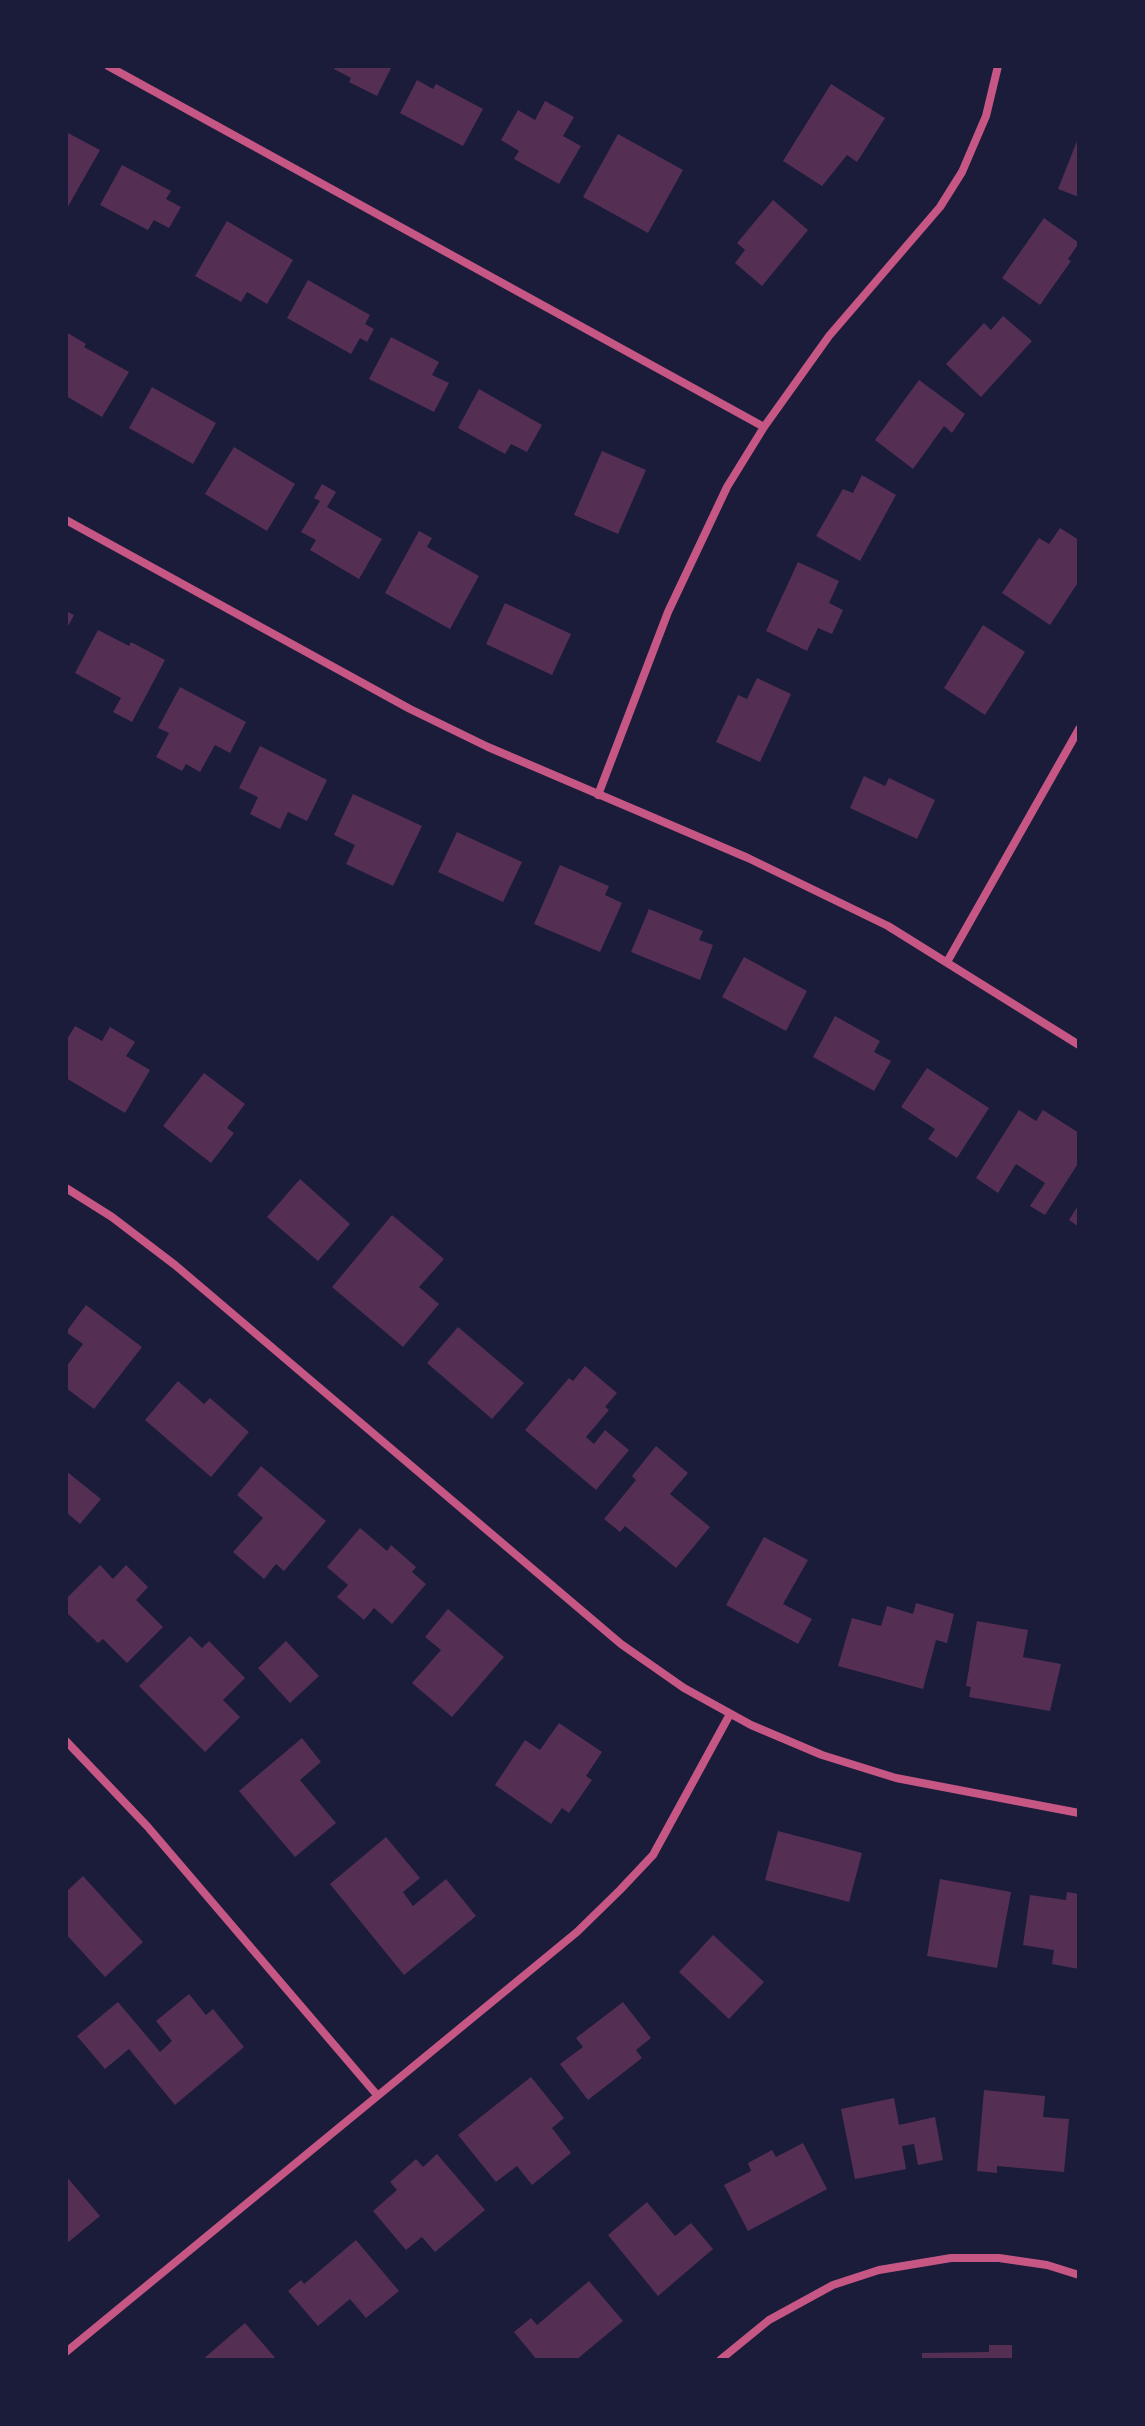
<!DOCTYPE html>
<style>
body{margin:0}
#map{position:relative;width:1145px;height:2426px;overflow:hidden;background:#1b1b3a;font-family:"Roboto Condensed",sans-serif}
canvas{display:block}
.frame{position:absolute;inset:0;border:68px solid #1b1b3a;pointer-events:none}
</style>
<div id="map">
<canvas width="1145" height="2426"></canvas>
<div class="frame"></div>
</div>
<script>
const context = document.querySelector('canvas').getContext('2d');
context.lineJoin = 'round';
function paint(path, color) { context.fillStyle = color; context.fill(path, 'evenodd'); }
const shape = rows => new Path2D(rows.map(r => 'M' + r).join(''));
function stroke(path, color, width, dash) { context.strokeStyle = color; context.lineWidth = width; context.lineCap = dash ? 'butt' : 'round'; context.setLineDash(dash || []); context.stroke(path); }
const building = shape([
 [336,66,392,66,377,96,349,82,351,78,334,69],
 [417,80,433,89,436,84,483,109,463,146,400,113],
 [831,84,885,118,857,162,847,155,822,186,783,161],
 [545,101,574,117,563,136,581,146,559,184,514,159,519,151,501,140,518,110,535,120],
 [66,132,100,150,66,210],
 [618,134,683,170,648,233,583,197],
 [1079,136,1079,197,1058,189],
 [122,165,171,191,166,199,181,207,169,228,154,220,148,230,100,205],
 [773,200,808,230,762,286,735,263,745,250,737,243],
 [1044,218,1079,243,1068,259,1071,261,1040,305,1002,278],
 [227,221,293,260,267,304,247,292,241,302,195,276],
 [308,280,370,315,365,324,374,329,367,342,360,338,351,354,287,318],
 [1003,316,1032,341,981,397,946,364,984,323,991,330],
 [66,332,86,344,84,347,129,372,102,417,66,396],
 [391,337,439,362,432,375,449,383,434,412,369,379],
 [919,380,965,414,952,433,944,426,913,469,875,440],
 [152,387,216,423,193,464,129,428],
 [479,389,542,425,527,452,511,444,505,454,458,428],
 [234,447,295,484,267,531,205,494],
 [602,451,646,470,618,534,574,515],
 [862,475,896,495,860,561,816,536,843,489,853,493],
 [322,484,336,492,327,507,382,539,359,579,310,550,316,540,301,532,320,501,314,498],
 [1060,528,1079,540,1079,581,1050,625,1002,593,1039,538,1049,544],
 [419,531,432,538,427,547,479,576,450,629,385,593],
 [798,562,839,581,829,603,843,610,832,634,818,628,807,651,766,631],
 [505,603,571,634,552,675,486,644],
 [66,611,74,615,66,630],
 [983,625,1025,652,985,715,944,688],
 [98,630,129,646,131,642,165,660,132,722,113,712,121,698,75,673],
 [757,678,791,694,760,762,716,742,738,695,747,699],
 [180,687,246,722,230,753,215,745,200,772,186,764,182,771,156,757,169,733,158,728],
 [260,746,327,780,307,821,288,812,280,829,250,814,258,797,239,788],
 [864,776,885,786,889,778,935,800,917,839,850,808],
 [353,794,422,826,393,886,346,864,355,845,334,835],
 [457,832,522,862,503,902,438,872],
 [560,865,609,886,605,895,622,903,600,952,534,924],
 [649,909,703,931,699,940,713,945,700,980,631,952],
 [744,957,807,991,786,1031,722,997],
 [835,1016,880,1041,874,1052,891,1061,874,1091,813,1057],
 [75,1026,102,1041,110,1027,135,1042,126,1056,150,1070,125,1113,66,1078,66,1041],
 [927,1068,989,1108,957,1158,928,1139,935,1129,901,1107],
 [204,1073,245,1104,227,1128,234,1133,211,1163,163,1126],
 [1019,1110,1036,1121,1043,1110,1079,1133,1079,1162,1045,1215,1030,1206,1045,1183,1016,1164,998,1193,976,1178],
 [300,1179,350,1224,318,1261,267,1217],
 [1079,1204,1079,1227,1069,1220],
 [392,1215,444,1259,419,1287,439,1304,403,1347,332,1287],
 [86,1305,142,1347,94,1409,66,1388,66,1367,83,1344,66,1332],
 [458,1327,524,1383,492,1419,427,1363],
 [585,1366,617,1393,605,1407,609,1410,586,1437,594,1444,605,1430,629,1450,596,1490,525,1430,569,1378,573,1381],
 [178,1381,204,1404,210,1398,249,1432,211,1477,145,1420],
 [656,1446,688,1473,670,1494,710,1527,676,1568,625,1526,620,1532,604,1519,636,1480,632,1476],
 [261,1466,326,1521,284,1571,276,1564,264,1579,233,1552,263,1518,237,1495],
 [66,1471,101,1499,80,1524,66,1512],
 [360,1528,387,1551,391,1545,416,1567,412,1572,426,1584,392,1624,374,1608,364,1620,337,1597,348,1585,327,1567],
 [764,1537,808,1560,783,1604,812,1619,798,1644,726,1605],
 [100,1565,113,1579,126,1565,148,1587,136,1600,163,1627,127,1663,103,1639,98,1643,66,1612,66,1599],
 [916,1603,954,1614,947,1643,936,1640,923,1689,838,1666,852,1618,881,1626,887,1606,913,1614],
 [448,1609,504,1657,452,1717,412,1683,441,1650,425,1637],
 [977,1621,1028,1630,1023,1657,1061,1664,1050,1711,969,1697,971,1687,966,1686],
 [190,1636,202,1648,209,1641,245,1678,223,1700,240,1717,205,1752,139,1686],
 [286,1641,319,1676,290,1703,258,1668],
 [559,1723,602,1752,586,1776,592,1780,569,1813,562,1808,551,1824,495,1785,525,1740,540,1750],
 [302,1738,321,1762,300,1780,336,1823,295,1857,239,1791],
 [778,1831,862,1853,849,1902,765,1880],
 [386,1837,420,1878,403,1892,413,1906,446,1879,476,1916,404,1975,330,1884],
 [83,1876,143,1942,105,1977,66,1934,66,1892],
 [940,1879,1011,1892,997,1968,927,1956],
 [1067,1892,1079,1894,1079,1969,1052,1964,1054,1950,1023,1945,1030,1895,1066,1900],
 [713,1935,764,1982,729,2019,679,1972],
 [189,1994,206,2015,213,2009,244,2047,175,2105,129,2049,105,2069,77,2036,118,2002,160,2052,172,2041,156,2021],
 [623,2002,651,2038,636,2050,642,2058,588,2100,560,2064,583,2047,576,2038],
 [531,2077,564,2118,552,2128,571,2153,532,2185,517,2166,496,2182,458,2135],
 [984,2090,1045,2096,1043,2117,1069,2119,1064,2172,997,2166,997,2173,977,2171],
 [894,2098,899,2125,935,2117,943,2160,918,2165,914,2144,902,2146,906,2169,855,2179,841,2109],
 [803,2143,827,2189,748,2231,724,2185,751,2171,748,2163,772,2150,776,2157],
 [437,2154,485,2210,435,2252,422,2237,406,2250,373,2211,397,2190,390,2182,416,2159,423,2167],
 [66,2176,100,2216,66,2244],
 [647,2202,675,2236,691,2223,713,2249,658,2296,608,2235],
 [356,2240,399,2291,366,2318,350,2299,318,2326,288,2291,301,2280,304,2284],
 [589,2281,623,2321,576,2360,537,2360,514,2332,531,2318,537,2325],
 [245,2323,277,2360,202,2360],
 [989,2345,1012,2345,1012,2360,922,2360,922,2353,989,2352]
]);
const minor = shape([
 [108,66,764,427],
 [66,520,410,709,488,747,748,858,888,926,1079,1045],
 [598,795,668,612,727,487,764,427,829,336,940,207,962,172,986,116,998,66],
 [947,962,1079,729],
 [66,1188,112,1217,175,1265,621,1644,684,1688,751,1725,822,1755,896,1778,1079,1813],
 [66,1741,147,1826,377,2095],
 [66,2352,577,1932,620,1890,653,1855,730,1714],
 [720,2360,769,2320,833,2285,879,2270,951,2258,999,2258,1047,2265,1079,2275]
]);
paint(building, '#542f53');
stroke(minor, '#c65784', 8);
</script>
